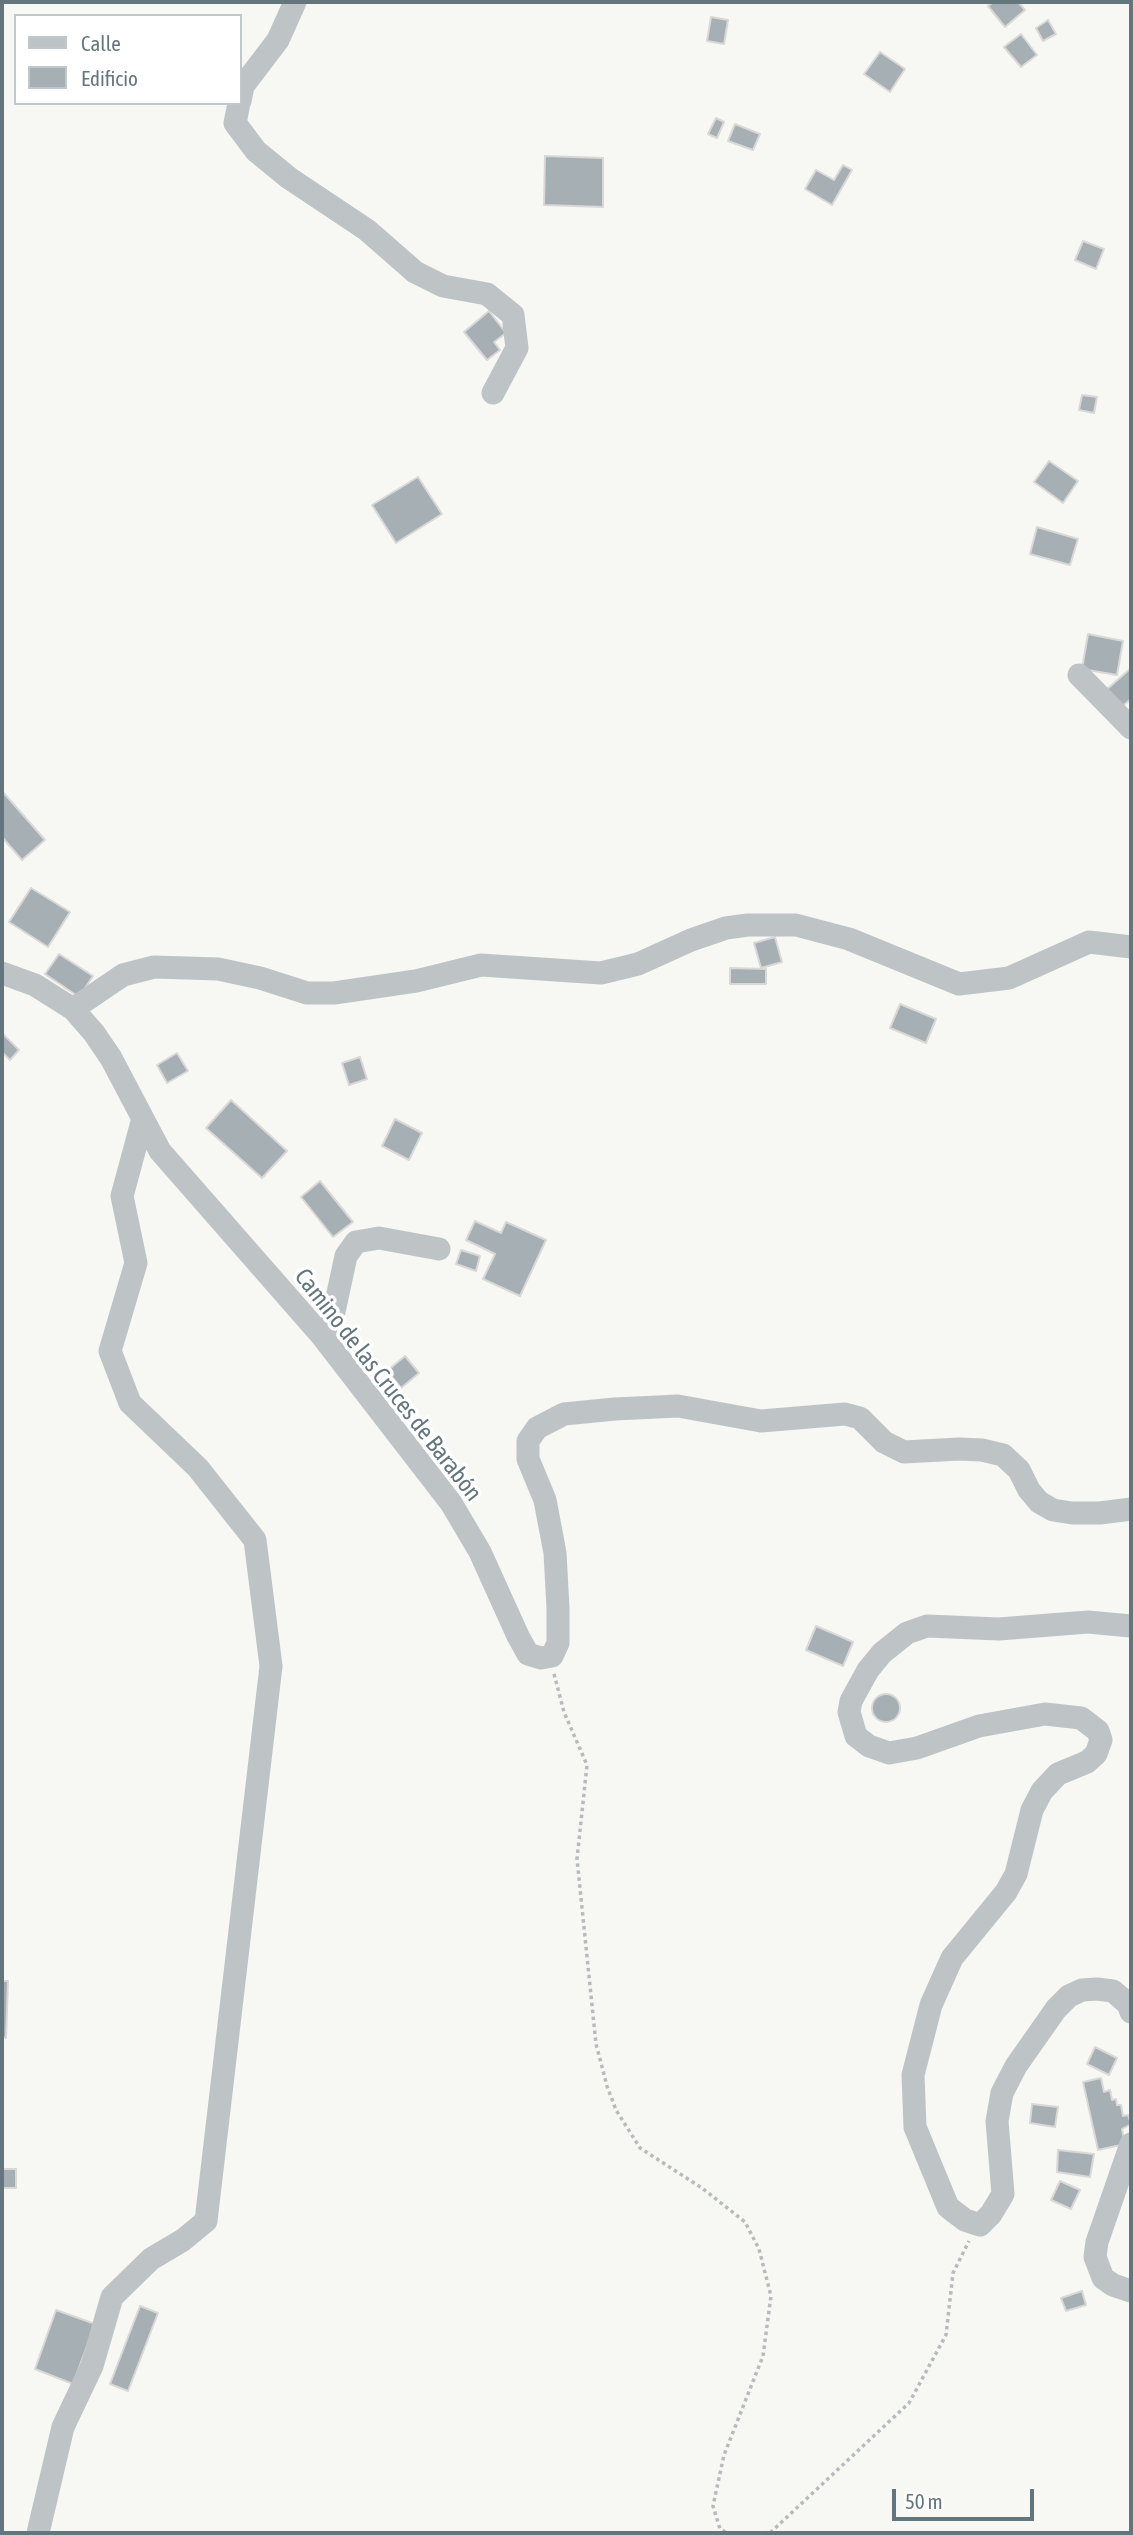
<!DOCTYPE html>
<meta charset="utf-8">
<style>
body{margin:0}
#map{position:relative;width:1133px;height:2535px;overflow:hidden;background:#f7f7f4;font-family:"Asap Condensed",sans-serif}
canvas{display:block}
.frame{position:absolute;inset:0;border:4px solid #64767d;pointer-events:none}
.legend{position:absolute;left:14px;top:14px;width:228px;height:91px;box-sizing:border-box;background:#fff;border:2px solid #c1c8cb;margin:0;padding:9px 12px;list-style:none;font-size:21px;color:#64767d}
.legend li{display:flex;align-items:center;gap:14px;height:35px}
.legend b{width:35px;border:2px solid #c1c8cb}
.scale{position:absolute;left:892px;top:2489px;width:142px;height:32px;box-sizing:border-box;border:4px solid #64767d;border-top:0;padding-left:9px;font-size:21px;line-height:24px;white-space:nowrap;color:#64767d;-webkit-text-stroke:5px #fff;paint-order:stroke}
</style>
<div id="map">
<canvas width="1133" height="2535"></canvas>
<div class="frame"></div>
<ul class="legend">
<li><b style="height:9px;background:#bec4c6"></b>Calle</li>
<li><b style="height:19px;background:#a6afb3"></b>Edificio</li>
</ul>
<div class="scale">50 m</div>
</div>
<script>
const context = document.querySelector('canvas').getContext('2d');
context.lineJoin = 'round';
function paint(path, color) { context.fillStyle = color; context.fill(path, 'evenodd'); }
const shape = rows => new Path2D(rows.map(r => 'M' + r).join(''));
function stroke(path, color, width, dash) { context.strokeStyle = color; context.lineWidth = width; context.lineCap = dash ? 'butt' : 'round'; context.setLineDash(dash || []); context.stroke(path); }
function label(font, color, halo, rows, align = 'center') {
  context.font = font + ' "Asap Condensed",sans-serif'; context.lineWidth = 7; context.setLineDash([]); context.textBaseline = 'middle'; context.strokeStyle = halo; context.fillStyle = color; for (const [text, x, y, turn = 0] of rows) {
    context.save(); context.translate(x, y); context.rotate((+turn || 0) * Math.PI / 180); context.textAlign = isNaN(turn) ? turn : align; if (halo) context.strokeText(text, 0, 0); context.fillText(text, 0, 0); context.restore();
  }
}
const building = shape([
 [994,2,1018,2,1025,10,1005,27,988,6,994,2],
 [711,17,728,20,724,44,707,41,711,17],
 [1048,20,1056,34,1043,41,1036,28,1048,20],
 [1021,34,1037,55,1021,67,1004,47,1021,34],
 [880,52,905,69,890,92,864,74,880,52],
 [716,118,724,122,717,138,708,134,716,118],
 [735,124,760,134,753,150,728,141,735,124],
 [545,156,603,158,603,207,544,205,545,156],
 [843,165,852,170,832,205,805,189,816,170,834,180,843,165],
 [1083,241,1104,249,1096,269,1075,260,1083,241],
 [489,311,506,333,494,342,500,350,487,360,464,332,489,311],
 [1082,395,1097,397,1094,413,1079,410,1082,395],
 [1049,461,1078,481,1063,503,1034,482,1049,461],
 [418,477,442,514,396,543,372,505,418,477],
 [1037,527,1078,539,1070,565,1030,554,1037,527],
 [1088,634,1123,641,1117,675,1082,669,1088,634],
 [1131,668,1131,699,1120,708,1105,691,1131,668],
 [2,791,45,840,22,860,2,837,2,791],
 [31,888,70,912,48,947,9,922,31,888],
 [775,937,782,962,761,968,754,943,775,937],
 [59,954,93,976,79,997,45,974,59,954],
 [730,968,766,969,766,984,730,984,730,968],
 [900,1004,936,1019,926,1043,890,1028,900,1004],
 [2,1033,19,1050,10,1060,2,1052,2,1033],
 [177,1053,188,1071,167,1083,157,1065,177,1053],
 [360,1057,367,1079,349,1085,342,1063,360,1057],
 [231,1100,287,1151,262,1178,206,1128,231,1100],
 [395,1119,422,1133,409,1160,382,1146,395,1119],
 [320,1181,353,1222,333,1237,301,1197,320,1181],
 [475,1221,501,1233,506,1222,546,1240,520,1296,483,1279,495,1254,466,1240,475,1221],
 [461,1250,480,1256,476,1271,456,1264,461,1250],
 [405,1356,419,1373,401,1388,387,1371,405,1356],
 [816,1626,853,1642,843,1666,806,1650,816,1626],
 '872 1708a14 14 0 1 1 28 0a14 14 0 1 1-28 0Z',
 [2,1981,8,1981,6,2038,2,2037,2,1981],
 [1095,2047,1117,2058,1109,2075,1087,2064,1095,2047],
 [1101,2078,1104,2092,1110,2090,1112,2100,1116,2099,1117,2105,1121,2105,1123,2116,1128,2115,1131,2124,1122,2129,1125,2144,1098,2150,1083,2082,1101,2078],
 [1032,2104,1058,2107,1055,2127,1030,2123,1032,2104],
 [1058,2150,1094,2154,1090,2177,1057,2172,1058,2150],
 [2,2169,16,2169,16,2188,2,2188,2,2169],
 [1060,2181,1080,2190,1071,2209,1051,2200,1060,2181],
 [1082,2291,1086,2305,1066,2311,1061,2298,1082,2291],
 [140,2306,158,2313,128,2391,110,2384,140,2306],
 [56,2310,95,2324,73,2384,35,2369,56,2310]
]);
const path = shape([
 [554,1674,564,1712,587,1765,577,1859,596,2044,607,2086,616,2110,640,2148,702,2188,745,2222,759,2249,771,2296,763,2356,724,2455,713,2506,720,2529,727,2533],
 [763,2533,771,2532,909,2403,946,2335,953,2273,969,2241]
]);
const street = shape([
 [240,101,243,86,278,40,295,2],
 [239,103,235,123,256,151,289,178,367,230,415,272,443,286,487,294,513,315,517,348,493,393],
 [1079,675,1131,728],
 [2,973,35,985,73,1009,94,1033,111,1058,160,1151,322,1336,451,1503,480,1552,518,1636,528,1654,541,1658,552,1656,558,1643,558,1608,555,1553,545,1500,528,1459,528,1441,537,1428,564,1414,615,1409,678,1406,761,1421,845,1414,860,1418,884,1442,904,1452,959,1449,982,1450,1003,1455,1019,1470,1029,1490,1039,1502,1053,1510,1072,1513,1100,1513,1131,1509],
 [73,1009,123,975,154,967,218,969,260,978,307,993,334,993,416,981,481,965,601,973,638,964,691,940,726,928,748,925,796,925,849,939,959,984,1009,978,1089,942,1131,947],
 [322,1336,332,1321,346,1256,356,1242,379,1238,439,1249],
 [1131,1626,1088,1622,999,1629,927,1626,907,1633,882,1653,868,1670,851,1701,849,1712,856,1736,869,1746,889,1753,917,1748,979,1726,1045,1714,1081,1718,1098,1731,1101,1740,1096,1754,1087,1762,1058,1774,1042,1791,1032,1810,1016,1874,1006,1892,952,1958,931,2005,913,2075,915,2127,948,2207,965,2220,980,2225,991,2214,1003,2194,997,2121,1002,2093,1016,2066,1056,2009,1069,1996,1082,1990,1097,1989,1113,1991,1128,2004,1131,2012],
 [1131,2144,1097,2242,1095,2257,1103,2278,1113,2285,1131,2291],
 [38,2533,63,2427,92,2366,112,2297,151,2259,183,2240,206,2221,271,1666,255,1540,198,1468,130,1403,110,1351,136,1263,122,1196,142,1122]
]);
const streetNames = [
 ["Camino de las Cruces de Barabón",388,1385,52]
];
paint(building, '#a6afb3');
stroke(building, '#d9d8d7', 2);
stroke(path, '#b7bbbd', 3.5, [3.5, 3.5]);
stroke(street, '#bec4c6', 23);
label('24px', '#64767d', '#fff', streetNames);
</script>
